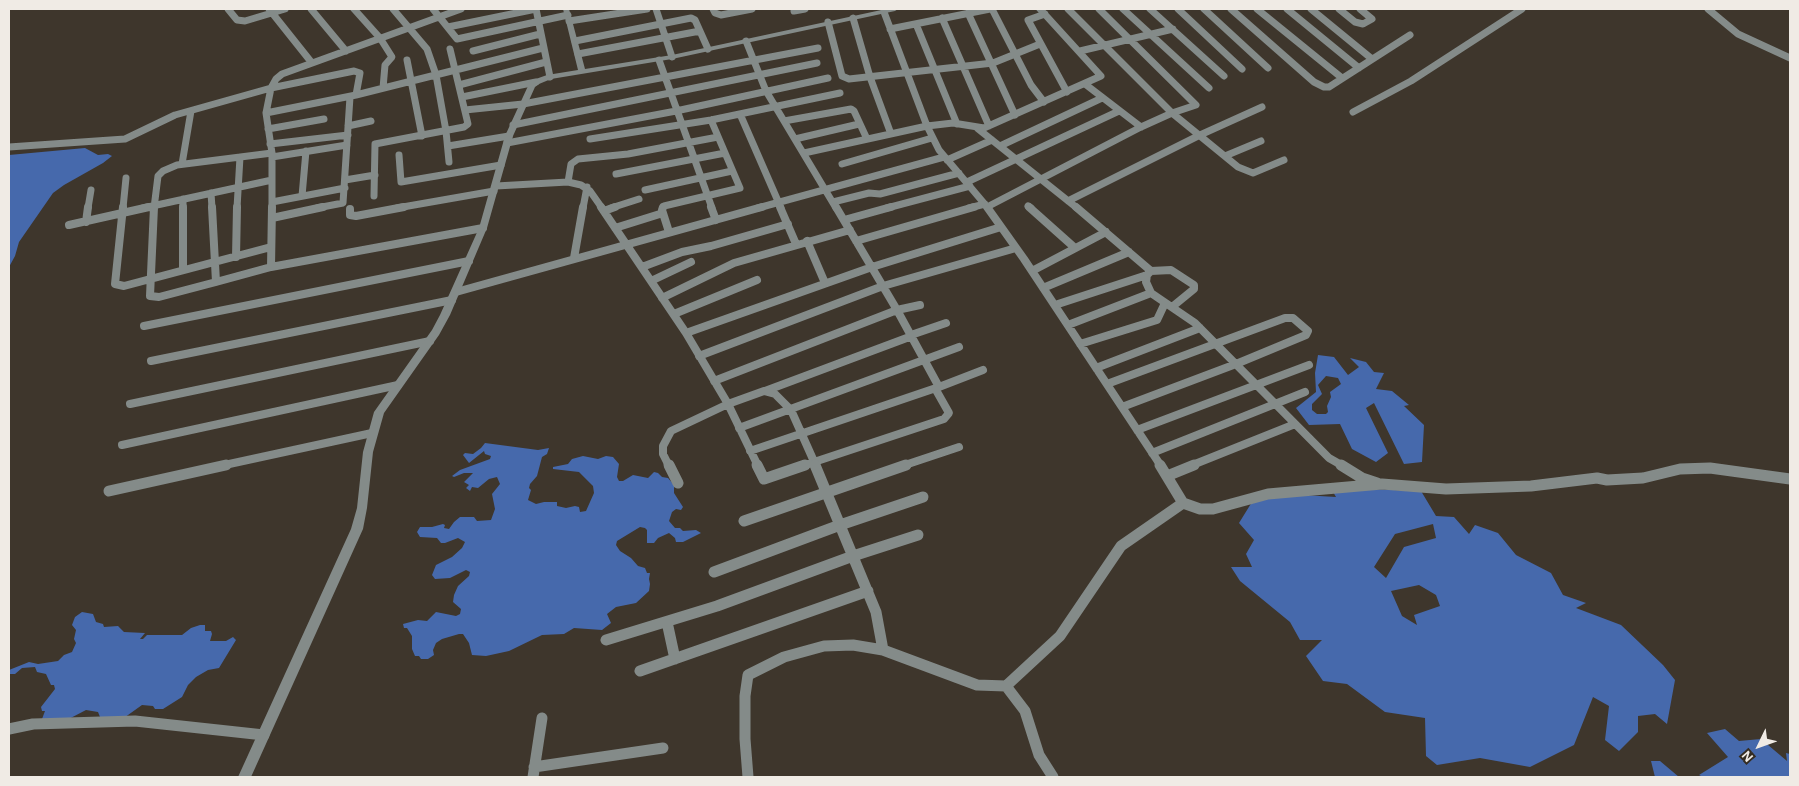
<!DOCTYPE html>
<style>
body{margin:0}
#map{position:relative;width:1799px;height:786px;overflow:hidden;background:#3e362c;font-family:"Alegreya Sans",sans-serif}
canvas{display:block}
.frame{position:absolute;inset:0;border:10px solid #f0ebe5;pointer-events:none}
.north{position:absolute;left:1734px;top:721px;width:50px;height:50px;-webkit-text-stroke:4px #342c22;paint-order:stroke;rotate:228deg;font-size:14px;font-weight:700;line-height:20px;text-align:center;color:#f0ebe5}
.north::after{content:'';display:block;margin:auto;width:18px;height:22px;background:#f0ebe5;clip-path:polygon(50% 0,100% 100%,50% 72%,0 100%)}
</style>
<div id="map">
<canvas width="1799" height="786"></canvas>
<div class="frame"></div>
<div class="north">N</div>
</div>
<script>
const context = document.querySelector('canvas').getContext('2d');
context.lineJoin = 'round';
function paint(path, color) { context.fillStyle = color; context.fill(path, 'evenodd'); }
const shape = rows => new Path2D(rows.map(r => 'M' + r).join(''));
function stroke(path, color, width, dash) { context.strokeStyle = color; context.lineWidth = width; context.lineCap = dash ? 'butt' : 'round'; context.setLineDash(dash || []); context.stroke(path); }
const water = shape([
 [85,148,98,155,108,154,112,156,103,163,64,185,53,193,19,242,15,256,9,267,9,155],
 [1318,355,1334,357,1348,375,1359,367,1350,358,1366,362,1374,372,1384,373,1376,389,1392,391,1409,405,1404,406,1424,425,1422,462,1404,464,1374,403,1366,408,1388,453,1376,462,1352,449,1340,424,1309,425,1296,408,1316,392,1315,373],
 [1326,376,1338,378,1341,384,1330,392,1331,397,1327,406,1328,412,1326,414,1317,414,1312,410,1312,404,1322,394,1318,385],
 [485,443,538,450,549,448,547,454,542,457,537,476,530,484,529,488,531,490,528,500,536,504,544,502,557,502,557,506,566,508,575,506,579,507,580,512,586,511,594,493,593,486,579,472,553,469,553,467,568,464,572,459,583,456,598,459,606,456,613,457,619,464,617,477,619,481,623,481,633,475,648,478,654,472,658,473,662,477,668,478,674,485,674,493,683,507,681,510,676,509,672,512,669,521,675,528,680,528,683,531,696,530,701,533,683,542,676,542,675,538,669,533,658,538,654,543,647,543,647,530,645,528,640,527,617,541,616,545,620,551,631,558,638,566,645,568,647,573,650,573,649,579,650,584,649,591,636,603,616,607,607,614,611,623,602,630,574,628,564,634,542,635,509,651,486,656,472,655,469,643,463,634,459,634,442,639,436,643,433,650,434,655,428,659,421,659,419,656,415,656,412,649,412,636,407,628,404,628,403,624,418,620,427,621,436,612,456,616,460,614,461,609,453,602,454,595,458,586,469,576,470,572,466,570,450,578,435,579,432,575,436,565,452,557,462,548,465,542,458,538,445,543,441,543,437,538,420,537,417,532,420,527,432,527,443,524,445,525,444,528,449,529,454,522,460,517,474,517,477,521,491,520,495,509,492,494,500,484,497,477,489,479,478,488,472,487,470,491,466,488,469,485,464,482,473,473,464,473,454,477,452,476,460,470,490,459,491,456,485,454,484,451,469,463,463,455,465,453,473,454,481,448],
 [1339,488,1421,491,1436,516,1454,517,1469,534,1475,525,1498,533,1516,555,1551,573,1563,595,1586,603,1576,608,1621,625,1663,665,1675,680,1667,724,1655,714,1638,716,1638,732,1619,751,1605,740,1609,706,1593,697,1574,745,1530,767,1480,758,1437,765,1426,756,1425,718,1385,712,1347,684,1323,681,1306,656,1322,640,1300,640,1290,622,1240,581,1231,567,1252,567,1246,554,1254,540,1239,523,1252,502,1286,494,1336,497,1332,490],
 [1433,524,1436,538,1404,547,1386,578,1374,567,1395,534],
 [1419,585,1436,595,1440,606,1414,615,1417,625,1402,616,1391,591],
 [82,612,93,614,96,622,103,624,104,627,118,626,124,632,145,633,140,639,143,639,147,635,182,635,191,628,200,625,205,625,205,631,211,631,212,634,210,641,226,641,233,637,236,640,219,668,208,670,196,677,188,685,182,697,163,709,155,709,153,706,142,705,121,720,102,722,98,712,86,710,63,722,42,719,45,711,42,711,41,707,55,689,54,685,51,685,46,674,37,672,35,667,22,668,15,674,9,674,9,670,29,662,38,664,58,661,64,655,72,652,76,643,74,639,76,630,72,625,75,617],
 [1725,729,1739,741,1761,739,1787,761,1786,753,1790,754,1790,777,1703,777,1699,775,1728,757,1707,733],
 [1651,761,1660,761,1679,777,1655,777]
]);
const minorFar2 = shape([
 [228,9,237,20,245,21,285,9],
 [269,9,312,63],
 [311,9,346,51],
 [354,9,380,38,392,57,385,65,383,88],
 [393,9,427,49,436,75,446,131,449,162],
 [433,9,457,39,568,15],
 [656,9,672,57],
 [713,9,715,13,721,15,752,9],
 [992,9,1031,85,1044,102],
 [1099,9,1196,105,1172,113,1238,167,1253,173,1284,160],
 [1123,9,1209,88],
 [1150,9,1224,76],
 [1178,9,1242,69],
 [1204,9,1268,68],
 [1231,9,1314,82,1324,87,1329,87,1410,35],
 [1257,9,1342,78],
 [1287,9,1359,68],
 [1311,9,1372,59],
 [1339,9,1355,22,1363,24,1372,19,1360,9],
 [1708,9,1738,34,1790,58],
 [794,11,805,9],
 [884,12,927,126,939,150,988,208],
 [968,13,1015,115],
 [1045,14,1028,20,1067,92],
 [853,18,870,77,891,134],
 [942,18,989,126],
 [569,21,647,9],
 [828,22,842,76,849,79,993,63,1040,44],
 [916,24,957,124],
 [448,27,536,9,550,77],
 [890,29,990,9],
 [575,41,691,18,695,20,708,49],
 [746,41,766,91,836,208],
 [473,51,540,34],
 [1080,51,1173,29],
 [578,54,700,31],
 [407,60,422,136],
 [659,60,712,208],
 [1085,84,1141,127],
 [459,85,546,62],
 [462,97,536,82],
 [465,110,523,104,818,48],
 [1353,112,1411,81,1522,9],
 [266,113,356,95,543,48],
 [740,114,781,208],
 [784,121,851,109,854,111,867,139],
 [513,125,817,63],
 [348,126,371,121],
 [977,128,1077,208],
 [268,129,324,119],
 [590,139,711,120,840,93],
 [795,139,859,124],
 [507,143,676,111,828,78],
 [270,144,348,135],
 [448,146,509,136],
 [1000,146,1102,98],
 [9,147,125,139,175,115,271,88,354,71,360,73,356,95],
 [804,153,927,126,953,123,984,128,1101,76,1040,9],
 [399,155,401,182,501,165],
 [1225,156,1261,141],
 [272,157,347,145],
 [947,160,992,140],
 [182,164,191,111],
 [842,164,932,138],
 [616,174,725,153],
 [345,180,375,175],
 [568,182,571,164,578,159,628,154,718,137],
 [967,182,1119,111],
 [496,186,568,182,581,185,590,191,602,208],
 [645,190,732,171],
 [211,193,212,208],
 [302,196,306,151],
 [374,196,375,144,464,127,468,124,450,49],
 [183,199,183,208],
 [1068,201,1200,135,1262,107],
 [272,202,345,188],
 [833,202,869,193,880,194,959,173],
 [1028,206,1031,208],
 [987,207,1141,127,1172,113,1068,9],
 [88,208,91,190],
 [123,208,126,178],
 [143,208,272,180],
 [154,208,158,176,163,171,177,165,272,153],
 [237,208,240,157],
 [272,208,272,153,266,113,271,88,276,79,282,74,461,9],
 [317,208,343,203,350,97],
 [397,208,494,191],
 [583,208,587,187],
 [611,208,639,199],
 [663,208,664,206,740,188,711,120],
 [758,208,944,157],
 [887,208,970,186],
 [969,208,985,204]
]);
const minorFar1 = shape([
 [123,207,115,284,124,286,271,247],
 [154,207,150,296,159,297,216,282],
 [183,207,183,270],
 [212,207,216,282,271,267,483,228],
 [601,207,686,333,728,404,758,466],
 [663,207,662,210,669,232],
 [711,207,716,220],
 [780,207,796,244],
 [987,207,1024,259,1161,466],
 [1029,207,1075,248],
 [1076,207,1151,271,1147,275,1146,282,1151,293,1195,323,1329,458,1343,466],
 [350,209,350,215,356,216,404,207],
 [604,211,615,207],
 [272,218,323,207],
 [844,220,891,207],
 [86,222,88,207],
 [69,225,149,207],
 [615,228,663,213],
 [807,241,825,283],
 [856,241,974,207],
 [236,257,237,207],
 [574,258,583,207],
 [271,267,272,207],
 [642,267,682,252,711,246,788,224],
 [1032,271,1106,232],
 [1151,271,1171,270,1194,285,1194,289,1172,307],
 [651,281,691,262],
 [1043,288,1129,252],
 [456,292,762,207],
 [662,298,734,263,850,230],
 [1055,305,1147,275],
 [674,314,757,280],
 [1068,325,1151,293],
 [144,326,469,261],
 [686,333,872,267,1001,227],
 [911,335,946,323],
 [1080,344,1157,320,1165,303],
 [699,356,883,286,1016,248],
 [151,361,452,300],
 [1096,368,1200,328],
 [714,381,897,310,836,207],
 [1107,384,1285,318,1293,318,1308,331,1306,335,1236,364,1122,407],
 [939,387,983,370],
 [765,391,912,336],
 [130,404,430,341],
 [739,428,959,347],
 [1137,430,1309,365],
 [122,445,398,385],
 [750,451,939,387,897,310,920,305],
 [1152,453,1305,392],
 [220,466,372,433],
 [669,466,663,454,663,446,671,431,728,404,764,391,775,394,791,410,816,466],
 [802,466,944,419,949,413,936,390],
 [902,466,959,447],
 [1190,466,1295,424]
]);
const minor = shape([
 [669,465,678,483],
 [757,465,764,479,805,465],
 [1160,465,1183,503],
 [1341,465,1362,478,1377,483],
 [1167,476,1194,465],
 [109,491,226,465],
 [744,521,906,465],
 [714,572,840,525,923,497],
 [667,622,675,659],
 [606,640,717,606,853,556,918,535],
 [883,650,977,685,1006,686,1060,636,1121,546,1183,503,1200,509,1213,509,1268,494,1382,484,1446,489,1531,486,1597,478,1607,480,1643,478,1680,469,1710,468,1790,479],
 [640,671,868,591],
 [1006,686,1025,711,1039,755,1053,777],
 [9,729,33,724,135,721,264,735],
 [534,767,663,748],
 [533,777,542,718],
 [748,777,745,739,745,696,748,675,784,657,824,646,853,645,883,650,876,612,815,465]
]);
const tertiary = shape([
 [563,9,569,9,585,69,672,55,886,9,898,9,895,11,672,59,551,79,539,84,535,87,513,136,487,228,450,315,439,335,384,413,373,452,367,508,363,529,251,777,238,777,351,529,357,508,363,452,374,412,432,330,440,315,479,228,505,136,528,86,533,80,547,75,578,70,563,9]
]);
paint(water, '#4669ac');
stroke(minorFar2, '#848b89', 7);
stroke(minorFar1, '#848b89', 8);
stroke(minor, '#848b89', 11);
paint(tertiary, '#848b89');
</script>
